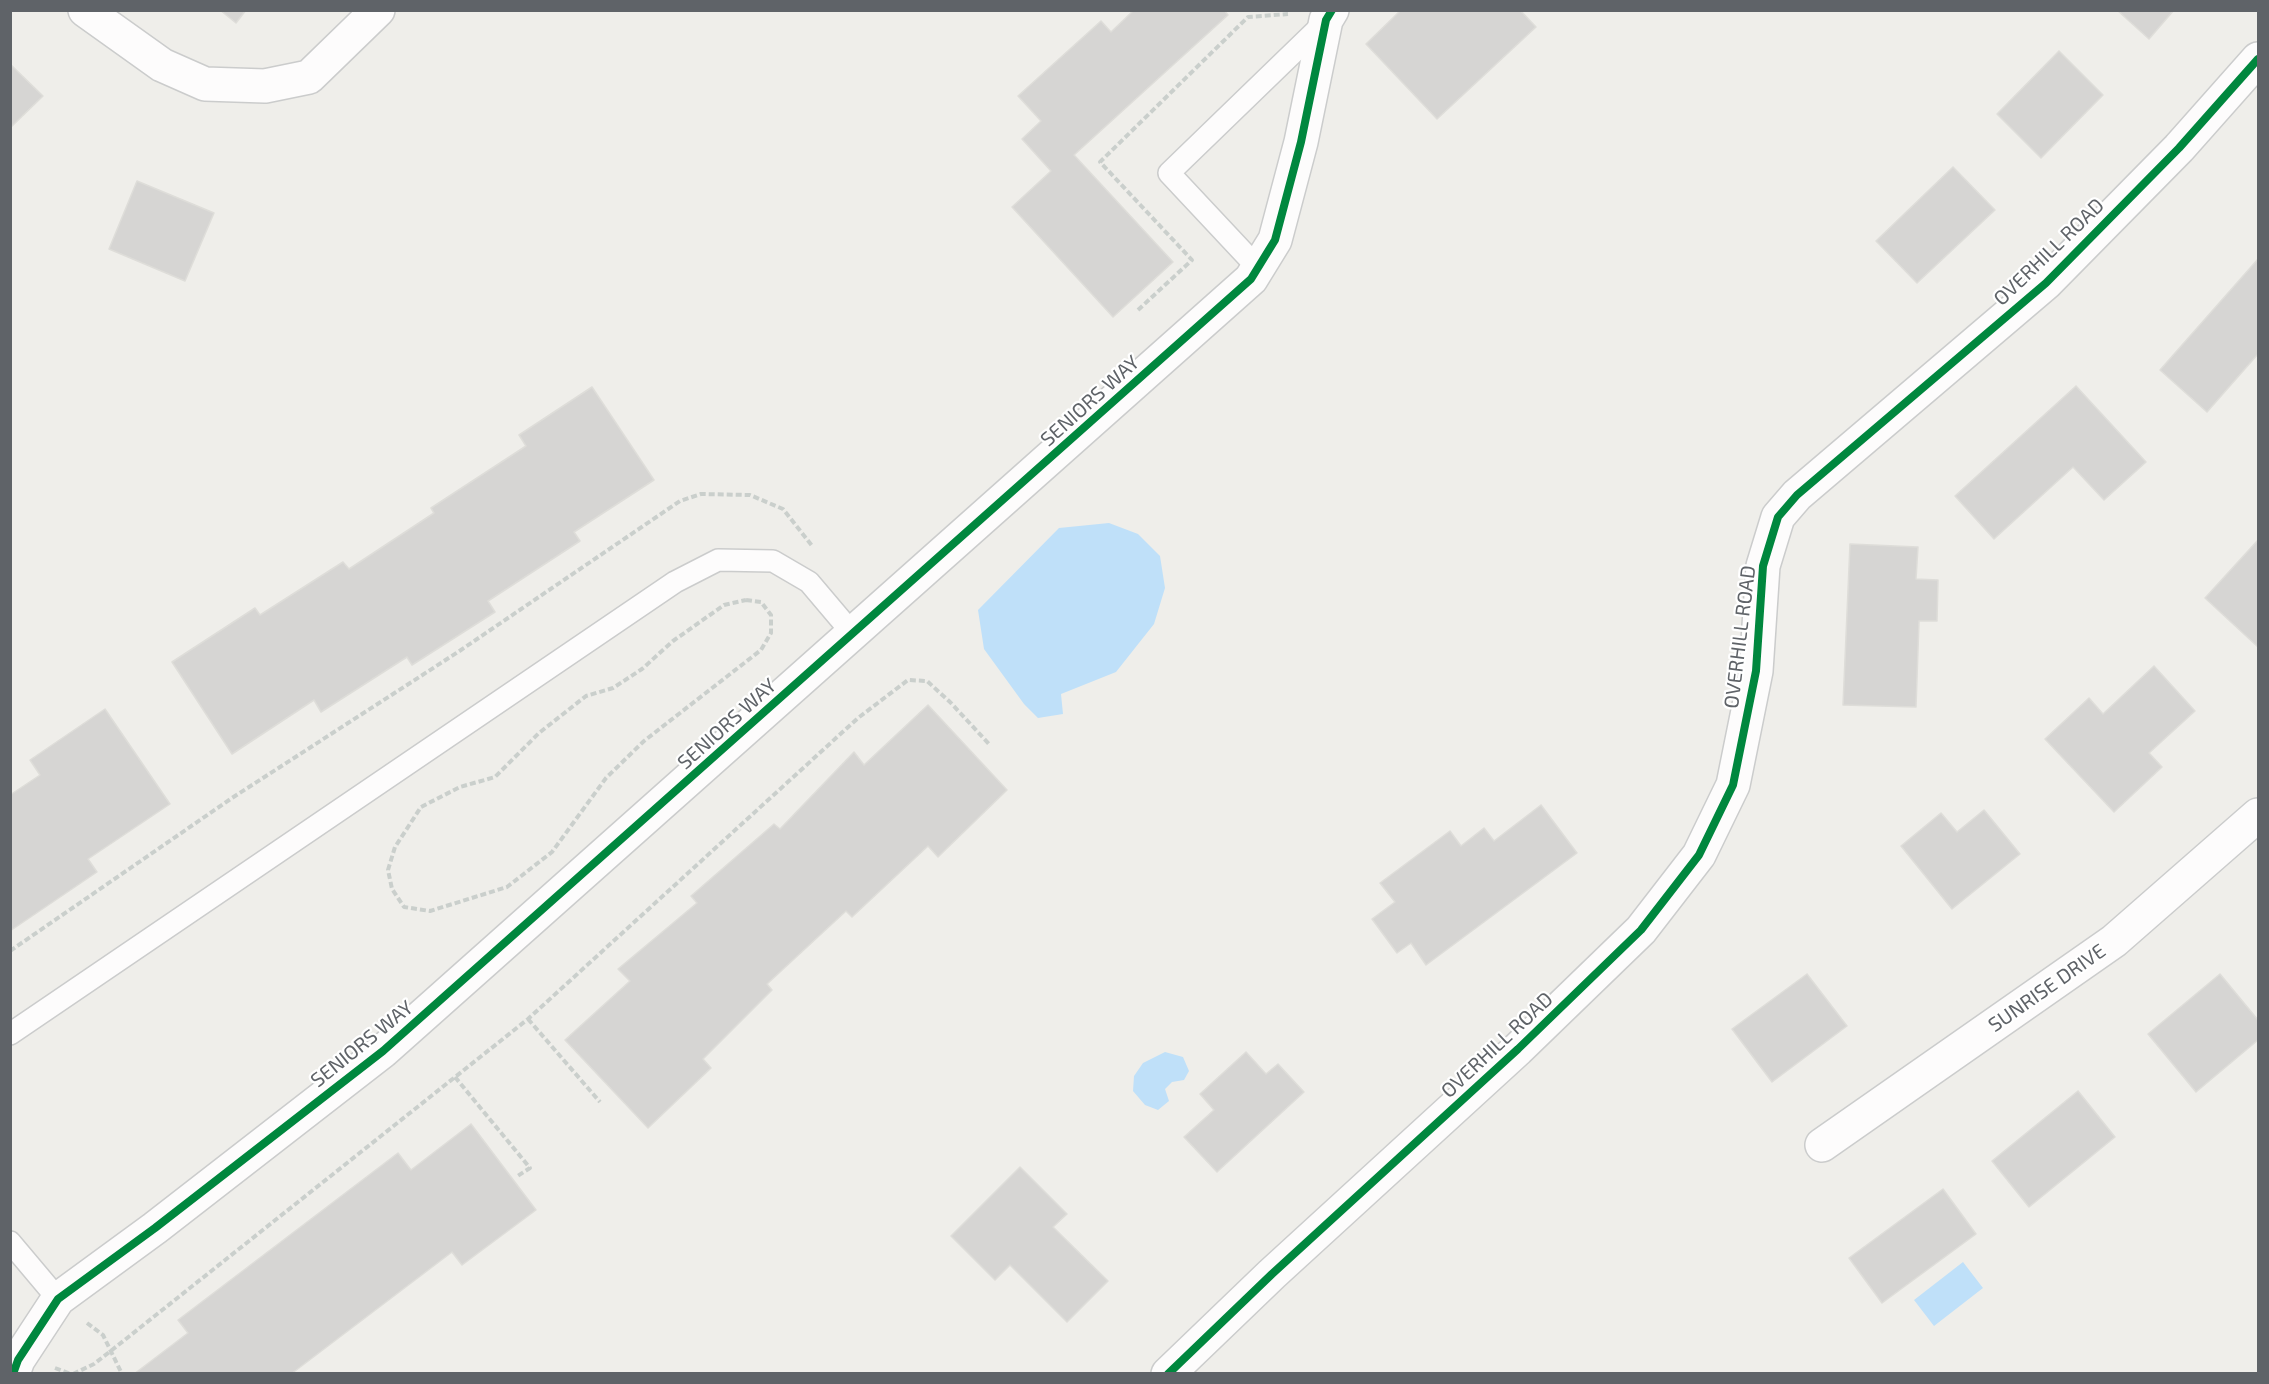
<!DOCTYPE html>
<style>
body{margin:0}
#map{position:relative;width:2269px;height:1384px;overflow:hidden;background:#efeeea;font-family:"Exo 2",sans-serif}
canvas{display:block}
.frame{position:absolute;inset:0;border:12px solid #5f6368;pointer-events:none}
</style>
<div id="map">
<canvas width="2269" height="1384"></canvas>
<div class="frame"></div>
</div>
<script>
const context = document.querySelector('canvas').getContext('2d');
context.lineJoin = 'round';
function paint(path, color) { context.fillStyle = color; context.fill(path, 'evenodd'); }
const shape = rows => new Path2D(rows.map(r => 'M' + r).join(''));
function stroke(path, color, width, dash) { context.strokeStyle = color; context.lineWidth = width; context.lineCap = dash ? 'butt' : 'round'; context.setLineDash(dash || []); context.stroke(path); }
function label(font, color, halo, rows, align = 'center') {
  context.font = font + ' "Exo 2",sans-serif'; context.lineWidth = 4.5; context.setLineDash([]); context.textBaseline = 'middle'; context.strokeStyle = halo; context.fillStyle = color; for (const [text, x, y, turn = 0] of rows) {
    context.save(); context.translate(x, y); context.rotate((+turn || 0) * Math.PI / 180); context.textAlign = isNaN(turn) ? turn : align; if (halo) context.strokeText(text, 0, 0); context.fillText(text, 0, 0); context.restore();
  }
}
const water = shape([
 [1109,523,1138,534,1160,556,1165,588,1154,624,1116,672,1061,694,1063,714,1038,718,1024,704,984,649,978,610,1059,528],
 [1165,1052,1183,1057,1189,1071,1184,1080,1172,1082,1165,1089,1169,1101,1158,1110,1145,1105,1133,1091,1134,1076,1143,1063],
 [1963,1262,1983,1288,1934,1326,1914,1300]
]);
const building = shape([
 [220,10,246,10,236,23,220,10],
 [1134,10,1224,10,1228,15,1074,155,1173,262,1113,317,1012,207,1051,171,1022,139,1041,121,1018,96,1101,21,1111,32,1134,10],
 [1401,10,1520,10,1536,27,1437,119,1366,44,1401,10],
 [2117,10,2174,10,2149,39,2117,10],
 [2059,51,2103,95,2041,158,1997,114,2059,51],
 [10,64,43,96,10,128,10,64],
 [1953,167,1995,210,1917,283,1876,241,1953,167],
 [137,181,214,213,185,281,109,249,137,181],
 [2258,259,2258,354,2207,412,2160,370,2258,259],
 [2076,386,2146,462,2104,500,2073,467,1994,539,1955,496,2076,386],
 [592,387,654,480,574,532,580,541,488,601,495,612,412,665,407,657,321,712,314,700,232,754,172,662,255,608,260,615,343,562,349,569,434,513,431,508,526,446,519,435,592,387],
 [2258,540,2258,647,2205,598,2258,540],
 [1850,544,1918,547,1916,579,1938,580,1937,621,1919,621,1916,707,1843,705,1850,544],
 [2154,666,2195,711,2149,753,2162,767,2114,812,2045,739,2089,698,2103,714,2154,666],
 [928,705,1007,790,938,857,928,846,852,917,846,911,767,984,772,990,703,1059,711,1068,648,1128,565,1040,630,981,618,969,697,903,691,896,774,824,780,829,854,752,864,765,928,705],
 [105,709,170,804,88,859,97,872,10,931,10,795,40,775,30,760,105,709],
 [1541,805,1577,853,1426,965,1411,943,1397,953,1372,919,1395,902,1380,883,1450,831,1461,846,1484,828,1494,841,1541,805],
 [1984,810,2020,854,1952,909,1901,846,1941,813,1957,832,1984,810],
 [1807,974,1847,1026,1772,1082,1732,1029,1807,974],
 [2220,974,2258,1020,2258,1040,2196,1092,2148,1034,2220,974],
 [1246,1052,1266,1074,1278,1064,1304,1092,1217,1172,1184,1137,1214,1110,1200,1094,1246,1052],
 [2078,1091,2115,1137,2029,1207,1992,1161,2078,1091],
 [471,1124,536,1210,462,1265,452,1252,291,1374,134,1374,188,1333,178,1320,398,1153,411,1170,471,1124],
 [1020,1167,1067,1214,1053,1227,1108,1281,1067,1322,1010,1265,995,1280,951,1236,1020,1167],
 [1943,1189,1976,1234,1882,1303,1849,1258,1943,1189]
]);
const path = shape([
 [1138,310,1192,260,1100,162,1248,17,1288,14],
 [746,600,761,602,771,615,771,633,761,650,644,741,606,778,552,852,507,887,430,911,404,907,392,889,388,870,395,847,421,807,460,787,495,777,539,733,586,696,613,688,642,669,673,641,724,605,746,600],
 [10,951,232,798,458,652,680,501,701,494,750,495,783,509,813,547],
 [528,1019,600,1102],
 [455,1077,530,1168,516,1177],
 [87,1323,103,1335,122,1374],
 [55,1368,71,1374],
 [73,1374,94,1364,112,1350,528,1019,858,718,908,680,927,681,950,702,989,744]
]);
const lane = shape([
 [1258,268,1169,173,1326,21],
 [10,1034,675,582,718,560,773,561,809,582,853,634],
 [10,1242,58,1299]
]);
const street = shape([
 [85,10,162,65,205,84,265,86,309,77,378,10],
 [1822,1145,2114,941,2258,815],
 [13,1374,18,1360,58,1299,155,1228,383,1051,1251,279,1275,240,1301,142,1326,20,1332,10],
 [1168,1374,1272,1274,1518,1049,1641,930,1699,855,1733,785,1756,671,1763,566,1778,517,1797,495,2046,283,2179,148,2258,59]
]);
const cycleway = shape([
 [13,1374,18,1360,58,1299,155,1228,383,1051,1251,279,1275,240,1301,142,1326,20,1332,10],
 [1168,1374,1272,1274,1518,1049,1641,930,1699,855,1733,785,1756,671,1763,566,1778,517,1797,495,2046,283,2179,148,2258,59]
]);
const streetNames = [
 ["OVERHILL ROAD",2049,252,-44],
 ["SENIORS WAY",1090,401,-42],
 ["OVERHILL ROAD",1740,637,-83],
 ["SENIORS WAY",727,724,-42],
 ["SUNRISE DRIVE",2047,988,-35],
 ["SENIORS WAY",362,1044,-39],
 ["OVERHILL ROAD",1497,1045,-43]
];
paint(water, '#bfe0f9');
paint(building, '#d6d5d3');
stroke(building, '#deddd9', 1.5);
stroke(lane, '#cbcccc', 24);
stroke(street, '#cbcccc', 36);
stroke(path, '#cacfcc', 4, [6, 3]);
stroke(lane, '#fdfcfc', 21);
stroke(street, '#fdfcfc', 33);
stroke(cycleway, '#00873e', 8);
label('20px', '#5f6368', '#fff', streetNames);
</script>
